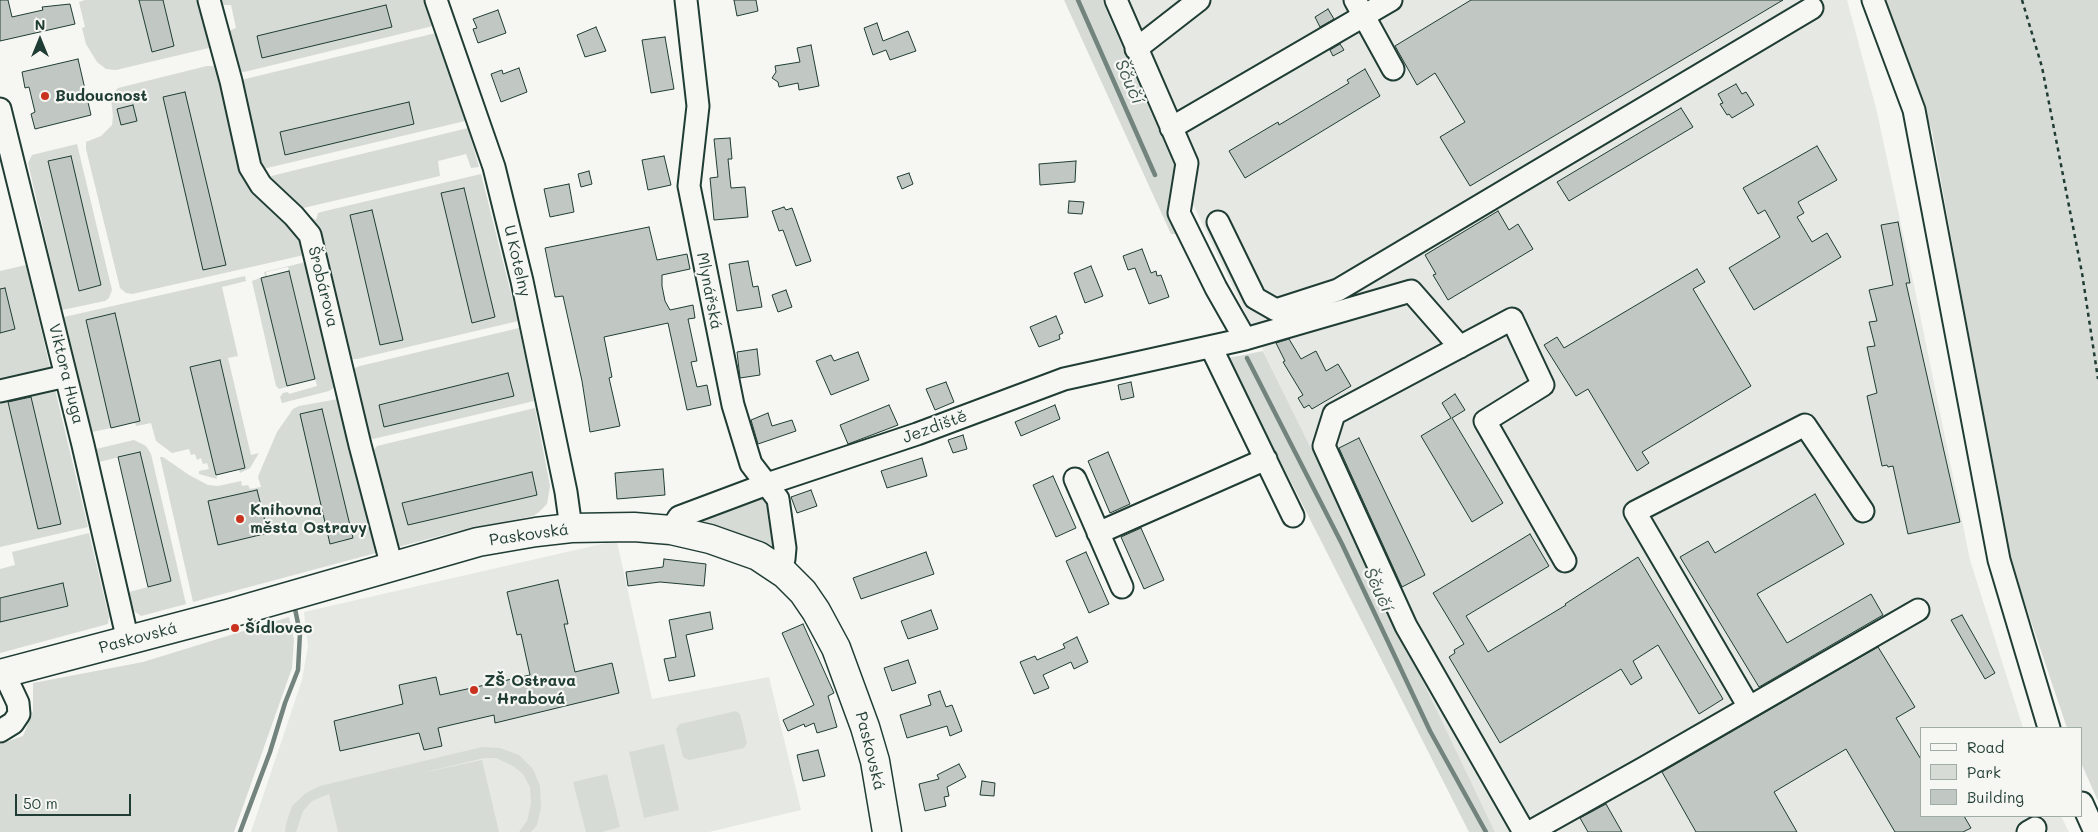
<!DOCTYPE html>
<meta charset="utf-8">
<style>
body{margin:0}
#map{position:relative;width:2098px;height:832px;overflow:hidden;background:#f6f6f2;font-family:Mali,sans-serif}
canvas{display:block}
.legend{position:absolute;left:1920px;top:727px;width:162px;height:90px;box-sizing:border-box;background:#f6f6f2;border:1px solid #a0aca6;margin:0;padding:6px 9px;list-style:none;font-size:15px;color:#1f3d34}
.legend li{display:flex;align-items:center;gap:10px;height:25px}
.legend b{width:25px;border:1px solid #a0aca6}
.north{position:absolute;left:15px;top:15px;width:50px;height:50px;-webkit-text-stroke:4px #f6f6f2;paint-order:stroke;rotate:0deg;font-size:14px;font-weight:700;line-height:20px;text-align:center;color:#1f3d34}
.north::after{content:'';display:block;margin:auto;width:18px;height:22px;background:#1f3d34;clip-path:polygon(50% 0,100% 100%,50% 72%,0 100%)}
.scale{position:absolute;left:15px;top:794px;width:116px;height:22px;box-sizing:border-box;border:2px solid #1f3d34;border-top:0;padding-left:6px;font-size:15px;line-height:18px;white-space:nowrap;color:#1f3d34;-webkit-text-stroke:4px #f6f6f2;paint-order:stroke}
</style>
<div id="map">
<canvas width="2098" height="832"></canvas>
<ul class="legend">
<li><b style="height:6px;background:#f6f6f2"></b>Road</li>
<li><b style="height:14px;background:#d6dbd6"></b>Park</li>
<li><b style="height:14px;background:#c1c8c3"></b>Building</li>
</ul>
<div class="north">N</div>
<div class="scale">50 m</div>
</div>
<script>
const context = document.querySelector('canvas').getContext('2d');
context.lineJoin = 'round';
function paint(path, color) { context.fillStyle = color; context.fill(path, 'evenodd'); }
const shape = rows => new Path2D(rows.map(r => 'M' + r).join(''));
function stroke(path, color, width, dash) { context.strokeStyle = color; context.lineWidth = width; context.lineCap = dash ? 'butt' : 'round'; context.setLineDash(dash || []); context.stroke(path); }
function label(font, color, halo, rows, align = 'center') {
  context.font = font + ' Mali,sans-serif'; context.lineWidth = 4.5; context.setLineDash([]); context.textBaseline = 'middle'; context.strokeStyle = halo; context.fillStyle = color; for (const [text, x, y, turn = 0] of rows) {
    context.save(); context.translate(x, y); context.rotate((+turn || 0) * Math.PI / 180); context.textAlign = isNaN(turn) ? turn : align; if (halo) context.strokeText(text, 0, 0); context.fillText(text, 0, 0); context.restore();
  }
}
const built = shape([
 [1102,0,1847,0,1877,112,1915,290,1970,560,2023,728,1922,728,1922,816,2061,816,2069,832,1495,832,1175,167],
 [615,541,617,542,652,699,769,677,801,810,709,832,251,832,302,680,308,646,304,612]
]);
const green = shape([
 [85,0,424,0,433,26,244,72,238,71,240,82,245,79,436,33,465,121,263,169,267,177,468,128,479,167,471,168,466,154,438,161,440,176,299,209,316,220,318,213,321,212,481,174,518,321,357,359,352,359,349,355,353,373,355,368,360,366,519,328,534,401,373,439,368,436,372,452,377,446,535,408,550,486,547,504,539,512,533,516,458,531,193,602,160,457,163,457,189,475,208,485,218,486,241,481,242,486,248,485,250,489,261,487,258,477,262,467,277,432,293,409,299,406,338,399,335,387,329,391,282,403,280,397,283,393,288,392,289,394,317,386,288,267,266,272,267,277,261,279,287,387,279,389,276,386,252,281,265,276,264,272,306,262,304,255,132,294,126,293,120,288,86,149,86,142,101,136,112,125,113,116,111,99,112,94,118,88,207,66,214,66,209,48,116,70,106,69,97,62,86,44,82,28,85,27,79,2],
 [220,5,231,5,236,28,226,32],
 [1064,0,1102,0,1175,167,1177,234,1171,234],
 [1886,0,2098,0,2098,801,2082,765,2082,728,2067,728,2008,553,1932,131],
 [77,144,112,290,109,298,105,301,62,310,28,163,32,155],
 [26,265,51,372,0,385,0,271],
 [245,276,246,281,222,287,238,356,228,358,251,455,259,453,250,468,240,473,239,470,245,468,220,360,191,368,217,479,199,474,199,471,209,469,207,463,203,464,201,458,197,460,195,454,191,455,189,449,172,453,156,441,151,423,136,426,135,422,140,421,115,313,111,428,92,432,64,317],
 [1263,351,1325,477,1495,832,1469,832,1228,358],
 [53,381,88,527,0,547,0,393],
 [134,440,146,446,151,454,186,604,141,616,134,611,129,592,171,581,140,452,99,462,96,449],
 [769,497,777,540,772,550,704,527,697,521,739,504],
 [89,533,109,617,108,624,0,653,0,569,15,565,12,552],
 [289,617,294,640,292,668,234,832,0,832,0,744,23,736,33,711,33,683,143,662],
 [736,711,740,714,747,743,744,748,689,760,683,757,676,729,680,724],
 [664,744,679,810,644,818,629,752],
 [482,747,500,748,519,755,533,769,540,786,541,807,537,825,531,832,519,832,527,821,531,804,530,787,523,774,513,766,496,758,484,758,413,775,482,760,499,832,338,832,329,794,312,801,303,811,296,832,285,832,286,824,292,806,306,793,320,786],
 [607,774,620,827,602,832,586,832,573,782]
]);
const stream = shape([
 [1078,0,1155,175],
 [1247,358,1342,544,1430,731,1486,832],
 [240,832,270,752,285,703,298,670,300,633,294,604]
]);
const building = shape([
 [0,0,8,0,12,17,43,10,42,7,70,4,75,24,0,41,0,0],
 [139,0,163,0,174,46,152,52,139,0],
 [734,0,756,0,758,11,737,16,734,0],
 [1471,0,1783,0,1470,186,1440,137,1465,122,1435,73,1417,85,1395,46,1471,0],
 [386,5,392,27,262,58,257,36,386,5],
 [1328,9,1334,19,1320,27,1315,17,1328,9],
 [498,10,506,33,478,43,473,29,477,28,473,19,498,10],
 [877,23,883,41,908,31,916,51,890,60,886,50,873,55,864,28,877,23],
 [596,27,606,51,585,57,577,35,596,27],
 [665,37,674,89,651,93,642,40,665,37],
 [1340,44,1344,50,1333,56,1330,50,1340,44],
 [811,45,819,86,799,90,798,83,779,87,778,82,772,78,776,72,775,66,800,62,797,48,811,45],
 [78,59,91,115,35,129,31,114,35,112,29,87,25,88,22,72,78,59],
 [519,68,527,92,501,102,491,74,502,70,503,74,519,68],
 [1365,69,1380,96,1245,178,1229,151,1278,122,1279,125,1349,83,1347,80,1365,69],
 [1736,84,1742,94,1746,92,1754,105,1732,118,1729,114,1727,115,1720,104,1723,103,1718,94,1736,84],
 [185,92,226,265,203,270,163,97,185,92],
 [409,102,414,124,285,155,280,132,409,102],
 [133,105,137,121,121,125,117,109,133,105],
 [1681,108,1693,127,1569,201,1557,182,1681,108],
 [730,138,732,159,728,159,731,188,745,187,748,217,714,220,710,178,718,177,714,139,730,138],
 [1817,146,1837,180,1798,202,1804,213,1797,217,1812,242,1827,233,1841,257,1754,310,1729,268,1780,237,1765,210,1758,214,1743,188,1817,146],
 [71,156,101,285,79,291,48,161,71,156],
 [664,156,671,185,648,190,642,160,664,156],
 [1076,161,1075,182,1040,185,1039,164,1076,161],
 [589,171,592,184,581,187,578,174,589,171],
 [909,173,913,184,902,189,897,177,909,173],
 [569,184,574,212,550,217,544,189,569,184],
 [464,188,495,317,472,323,441,193,464,188],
 [1069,201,1084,202,1082,214,1068,213,1069,201],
 [784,207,786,210,792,208,811,261,796,266,783,230,779,231,772,211,784,207],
 [372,210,403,340,380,345,350,215,372,210],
 [1498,211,1509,230,1518,224,1533,249,1448,300,1433,275,1436,274,1425,255,1498,211],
 [1898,222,1910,283,1906,283,1960,522,1908,534,1893,466,1888,467,1887,465,1882,466,1867,396,1877,393,1867,347,1875,346,1869,322,1877,321,1869,290,1893,285,1881,225,1898,222],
 [649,227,657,260,687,254,690,269,662,275,662,286,665,301,670,310,693,305,695,318,688,319,697,361,691,362,697,387,707,385,711,405,687,410,668,323,604,337,612,377,609,378,620,426,590,432,582,381,563,296,555,297,545,248,649,227],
 [1142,249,1151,273,1156,271,1157,276,1161,275,1169,297,1149,304,1135,268,1128,270,1123,256,1142,249],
 [748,261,753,287,758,286,762,307,737,311,729,264,748,261],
 [1091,266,1103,296,1085,303,1074,273,1091,266],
 [1697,269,1705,282,1693,289,1751,386,1642,452,1649,463,1637,471,1588,389,1576,396,1544,345,1557,337,1564,348,1697,269],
 [289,271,315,379,287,386,261,278,289,271],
 [5,288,15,329,0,333,0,289,5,288],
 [786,290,792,307,778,312,772,295,786,290],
 [115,313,140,421,111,428,86,320,115,313],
 [1056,316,1063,333,1059,335,1060,339,1039,347,1030,327,1056,316],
 [1289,339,1301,359,1316,351,1326,371,1338,364,1351,386,1312,409,1309,405,1304,408,1298,398,1303,395,1283,362,1285,361,1276,343,1289,339],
 [757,349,760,375,740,378,737,352,757,349],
 [858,352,869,380,831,395,816,361,831,355,834,361,858,352],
 [220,360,245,468,216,475,190,367,220,360],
 [508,373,514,396,384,427,379,405,508,373],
 [946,382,954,402,935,410,926,389,946,382],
 [1131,382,1134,397,1121,400,1118,385,1131,382],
 [1455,394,1465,410,1452,418,1503,503,1472,522,1421,436,1451,418,1442,403,1455,394],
 [31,397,61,524,38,529,8,402,31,397],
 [889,405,898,425,848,444,840,425,889,405],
 [1055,405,1060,419,1021,436,1015,422,1055,405],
 [322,409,353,538,330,544,300,414,322,409],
 [768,413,772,426,792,420,796,431,758,444,751,420,768,413],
 [963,435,967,449,953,453,948,440,963,435],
 [1359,438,1425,575,1402,587,1339,448,1359,438],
 [140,452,171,581,148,587,118,457,140,452],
 [1108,452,1130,504,1110,513,1088,461,1108,452],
 [922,458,927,476,887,488,881,471,922,458],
 [663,469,665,495,617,499,615,473,663,469],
 [532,472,537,495,408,525,402,503,532,472],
 [1053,476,1076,528,1056,537,1033,485,1053,476],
 [257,490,268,533,218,545,208,501,257,490],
 [811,490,817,506,797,513,791,497,811,490],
 [1815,494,1844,544,1757,594,1787,643,1871,594,1883,615,1759,687,1680,557,1708,541,1715,553,1815,494],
 [1141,528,1164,580,1144,589,1121,537,1141,528],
 [1530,534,1549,566,1466,616,1488,652,1566,605,1565,604,1638,557,1723,699,1699,714,1658,645,1633,661,1642,678,1631,685,1621,669,1500,743,1449,657,1455,653,1454,650,1464,644,1433,593,1530,534],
 [926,552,934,574,861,599,853,578,926,552],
 [1086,552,1109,604,1089,613,1066,561,1086,552],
 [664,559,706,564,704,586,660,582,628,586,626,572,663,567,664,559],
 [558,580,568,624,564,624,575,672,612,663,619,693,495,723,494,715,438,728,442,746,424,750,419,733,340,751,334,721,403,704,399,685,436,677,440,695,530,675,521,634,517,635,507,592,558,580],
 [63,583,68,606,0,622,0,598,63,583],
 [931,610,938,629,908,639,901,621,931,610],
 [710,612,713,629,686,635,695,676,669,681,664,659,676,657,669,620,710,612],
 [1962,615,1995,673,1985,679,1951,620,1962,615],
 [803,624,834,693,828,696,837,727,817,733,814,723,805,727,804,724,788,731,783,720,814,705,782,633,803,624],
 [1077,637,1088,662,1074,669,1071,662,1043,675,1049,688,1034,694,1020,662,1035,656,1037,660,1065,648,1063,644,1077,637],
 [1878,647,1915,707,1896,718,1922,761,1922,816,1964,816,1971,828,1963,832,1895,832,1846,749,1774,792,1797,832,1696,832,1662,772,1878,647],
 [908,660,916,683,892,691,884,668,908,660],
 [940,691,946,707,952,705,962,731,950,736,947,726,907,738,900,715,931,705,928,695,940,691],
 [818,750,825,776,803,781,797,755,818,750],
 [959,764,966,777,947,787,949,796,944,797,946,806,925,811,919,784,939,779,937,775,959,764],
 [982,781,995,783,994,796,980,795,982,781],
 [1606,804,1622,832,1588,832,1580,818,1606,804]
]);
const path = shape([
 [2022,0,2042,67,2082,273,2098,379]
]);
const minor = shape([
 [209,0,231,81,250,167,261,185,294,216,310,235,360,445,392,567],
 [436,0,494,167,522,281,566,492,571,528],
 [686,0,698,106,689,186,733,405,751,464,778,499,785,548,784,559,779,570],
 [1116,0,1187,163,1179,213,1216,288,1245,339],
 [1355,0,1393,69],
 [1873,0,1914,110,1999,560,2049,728],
 [1136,49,1199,0],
 [0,109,83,445,128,641],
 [1171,128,1391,0],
 [1218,222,1255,298,1276,310,1338,290,1812,8],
 [1211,347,1293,516],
 [0,391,66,376],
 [1075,479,1122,587],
 [671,530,679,517,767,484,917,434,1064,379,1245,339,1411,291,1460,347],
 [1098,533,1266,459],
 [1749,707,1635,512,1805,425,1863,511],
 [0,731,13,723,19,714,18,703,4,673],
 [2082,803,2095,832],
 [1524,832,1406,626,1324,446,1334,414,1512,319,1543,385,1485,421,1565,561],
 [1530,832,1644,768,1918,610],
 [2028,832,2035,828]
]);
const major = shape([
 [0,674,231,613,478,542,536,532,571,528,634,527,671,530,710,539,758,556,785,574,803,592,816,611,836,648,865,727,875,761,887,832]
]);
const markers = [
 [45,96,5,"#c8321e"],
 [240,519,5,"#c8321e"],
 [235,628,5,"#c8321e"],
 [474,690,5,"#c8321e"]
];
const poiNames = [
 ["Budoucnost",55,96],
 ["Knihovna",250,510],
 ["města Ostravy",250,528],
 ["Šídlovec",245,628],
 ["ZŠ Ostrava",484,681],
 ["- Hrabová",484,699]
];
const streetNames = [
 ["U Kotelny",517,261,77],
 ["Šrobárova",323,287,76],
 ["Mlynářská",709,291,79],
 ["Viktora Huga",66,374,76],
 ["Jezdiště",935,427,-20],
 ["Paskovská",529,535,-8],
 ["Paskovská",138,638,-15],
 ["Paskovská",870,751,76]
];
const waterNames = [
 ["Ščučí",1129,82,66],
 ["Ščučí",1378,590,65]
];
paint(built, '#e6e8e4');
paint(green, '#d6dbd6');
stroke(stream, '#72847d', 4.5);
paint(building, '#c1c8c3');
stroke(building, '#1f3d34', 1);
stroke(minor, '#1f3d34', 25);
stroke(major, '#1f3d34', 31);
stroke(path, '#1f3d34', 2.5, [4, 4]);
stroke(minor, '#f6f6f2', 21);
stroke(major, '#f6f6f2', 28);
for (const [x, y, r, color] of markers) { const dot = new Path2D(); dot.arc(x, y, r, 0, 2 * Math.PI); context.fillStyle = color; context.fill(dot); stroke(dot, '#f6f6f2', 2); }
label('bold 16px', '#1f3d34', '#f6f6f2', poiNames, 'left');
label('16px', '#1f3d34', '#f6f6f2', streetNames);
label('italic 18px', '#425a52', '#f6f6f2', waterNames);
</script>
